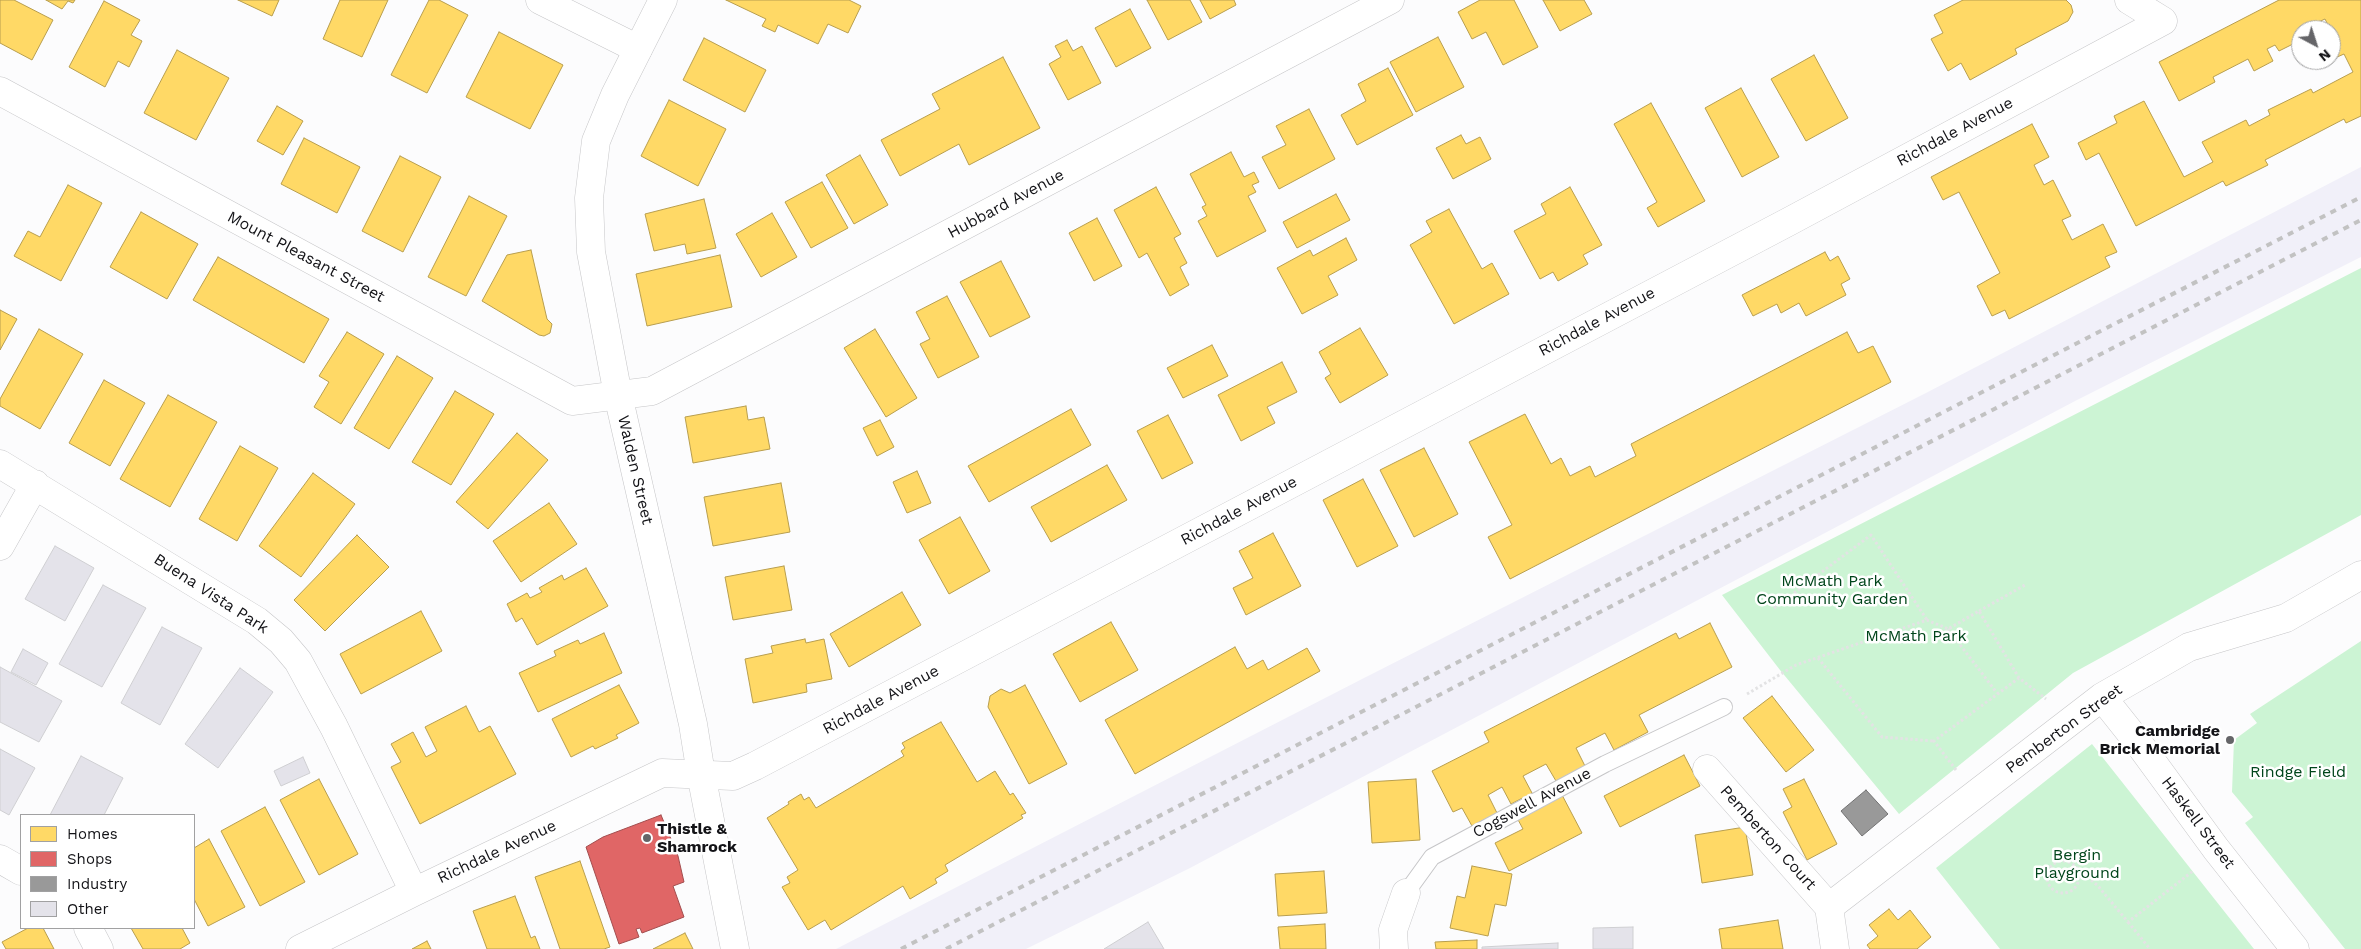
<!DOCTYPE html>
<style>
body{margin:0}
#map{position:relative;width:2361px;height:949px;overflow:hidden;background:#fcfcfd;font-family:"Work Sans",sans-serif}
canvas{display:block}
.legend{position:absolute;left:20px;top:814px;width:175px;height:115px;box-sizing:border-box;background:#fff;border:1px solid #a1a1a2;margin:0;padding:6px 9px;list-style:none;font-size:15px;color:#131317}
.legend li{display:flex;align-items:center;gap:10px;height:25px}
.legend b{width:25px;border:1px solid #a1a1a2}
.north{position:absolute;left:2291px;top:20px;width:50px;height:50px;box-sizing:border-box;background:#fff;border:1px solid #a1a1a2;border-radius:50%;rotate:140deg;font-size:14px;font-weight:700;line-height:20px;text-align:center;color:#131317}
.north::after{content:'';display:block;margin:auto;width:18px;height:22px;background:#656568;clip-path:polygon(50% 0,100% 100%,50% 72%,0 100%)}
</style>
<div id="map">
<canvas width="2361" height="949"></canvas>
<ul class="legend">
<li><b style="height:14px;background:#ffd966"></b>Homes</li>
<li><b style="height:14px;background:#e06666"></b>Shops</li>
<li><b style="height:14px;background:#999"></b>Industry</li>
<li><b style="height:14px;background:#e4e3ea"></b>Other</li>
</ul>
<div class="north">N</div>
</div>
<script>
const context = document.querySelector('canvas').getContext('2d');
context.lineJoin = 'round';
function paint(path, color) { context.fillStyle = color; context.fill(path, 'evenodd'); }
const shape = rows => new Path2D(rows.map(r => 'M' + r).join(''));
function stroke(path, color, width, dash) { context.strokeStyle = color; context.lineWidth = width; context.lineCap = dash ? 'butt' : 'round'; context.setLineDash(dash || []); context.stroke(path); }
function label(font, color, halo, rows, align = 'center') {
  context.font = font + ' "Work Sans",sans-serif'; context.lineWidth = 5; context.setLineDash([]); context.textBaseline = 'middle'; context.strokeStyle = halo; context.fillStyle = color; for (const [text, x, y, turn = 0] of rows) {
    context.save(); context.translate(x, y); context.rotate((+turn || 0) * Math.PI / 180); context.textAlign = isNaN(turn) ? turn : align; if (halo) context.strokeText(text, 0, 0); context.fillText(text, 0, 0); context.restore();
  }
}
const built = shape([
 [2361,167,2361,257,2077,400,1190,868,1026,949,836,949,1366,677,1924,394]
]);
const green = shape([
 [2361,268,2361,515,2073,673,1899,814,1780,670,1722,595],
 [2361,641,2361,949,2345,949,2245,823,2253,817,2232,792,2234,740,2257,723,2250,714],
 [2092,744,2254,949,2000,949,1936,868]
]);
const homes = shape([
 [0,0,14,0,53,20,32,60,0,43,0,0],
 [46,0,75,0,73,3,68,1,62,9,46,0],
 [238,0,279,0,272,16,238,0],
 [340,0,388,0,362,57,323,39,340,0],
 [429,0,439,0,468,15,427,93,391,75,429,0],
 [726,0,849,0,861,6,848,33,828,24,818,44,778,25,775,32,762,26,766,19,726,0],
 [1147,0,1190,0,1202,22,1168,40,1147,0],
 [1200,0,1234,0,1236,5,1210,19,1200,0],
 [1480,0,1514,0,1538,47,1503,65,1486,32,1472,39,1458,12,1480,0],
 [1543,0,1584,0,1592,14,1560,31,1543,0],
 [1963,0,2066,0,2071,5,2073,12,2068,21,2015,49,2017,54,1970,80,1961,63,1948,71,1931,39,1943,33,1934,15,1963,0],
 [2279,0,2361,0,2361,116,2346,123,2344,119,2265,160,2268,165,2226,186,2223,181,2136,226,2099,153,2086,160,2078,143,2117,123,2114,116,2144,101,2184,177,2213,162,2202,142,2246,120,2249,126,2270,115,2268,110,2311,89,2313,93,2353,72,2344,54,2335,58,2331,51,2331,39,2334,37,2325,19,2301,30,2296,34,2299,41,2279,51,2275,45,2267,49,2273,61,2254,71,2248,59,2213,77,2215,82,2179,101,2159,62,2279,0],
 [104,1,140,20,131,35,142,41,129,67,118,61,105,87,69,67,104,1],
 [1130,9,1151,48,1116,67,1095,28,1130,9],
 [499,32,563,65,530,129,466,97,499,32],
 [1438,37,1464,87,1416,112,1390,62,1438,37],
 [704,38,766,70,745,112,683,80,704,38],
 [1067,40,1073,51,1082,46,1101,83,1068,100,1049,64,1061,57,1055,46,1067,40],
 [177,50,229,78,196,140,144,113,177,50],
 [1814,55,1848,118,1806,141,1771,79,1814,55],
 [1003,57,1040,128,969,165,959,144,900,176,881,140,940,109,932,94,1003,57],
 [1388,68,1413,115,1357,145,1341,115,1366,101,1358,84,1388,68],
 [1741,88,1779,157,1742,177,1705,108,1741,88],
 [669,100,726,129,698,186,641,156,669,100],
 [1651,103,1705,201,1658,227,1647,208,1657,202,1614,124,1651,103],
 [277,106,303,121,283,155,257,141,277,106],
 [1309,109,1335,159,1279,189,1262,157,1286,145,1276,126,1309,109],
 [2032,124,2049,157,2034,165,2044,185,2053,180,2071,216,2062,220,2072,240,2103,224,2117,252,2105,257,2110,267,2009,319,2005,310,1992,316,1977,286,2000,273,1959,192,1943,200,1931,177,2032,124],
 [1461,135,1466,144,1480,137,1491,159,1453,179,1436,148,1461,135],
 [304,138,360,167,337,213,281,184,304,138],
 [1231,152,1244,177,1254,172,1259,182,1252,185,1256,192,1248,196,1266,231,1217,257,1198,221,1207,216,1202,207,1206,205,1190,174,1231,152],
 [860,155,888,205,854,224,826,175,860,155],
 [400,156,441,177,403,252,362,231,400,156],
 [822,182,848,228,811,248,785,202,822,182],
 [68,185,102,203,61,281,14,256,28,231,40,237,68,185],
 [1156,187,1181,234,1174,238,1187,263,1180,267,1189,285,1170,296,1147,253,1139,258,1114,210,1156,187],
 [1570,187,1602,245,1583,255,1588,264,1558,281,1553,272,1540,279,1514,231,1546,214,1541,204,1570,187],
 [1336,194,1350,220,1297,248,1283,222,1336,194],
 [469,196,507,216,466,296,428,277,469,196],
 [704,199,716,248,687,254,685,244,654,251,645,214,704,199],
 [1449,209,1482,269,1492,263,1509,294,1454,324,1410,245,1432,232,1426,221,1449,209],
 [141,212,198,244,167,299,110,267,141,212],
 [772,213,797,257,761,277,736,234,772,213],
 [1097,218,1122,266,1094,281,1069,233,1097,218],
 [1346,238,1357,260,1328,276,1338,295,1302,314,1277,268,1310,250,1313,256,1346,238],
 [531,250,547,319,552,324,550,333,544,336,539,335,482,301,507,255,531,250],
 [1825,252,1830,261,1838,256,1850,279,1841,284,1846,295,1806,316,1799,303,1781,313,1777,304,1753,316,1742,295,1825,252],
 [720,255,732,307,647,326,636,274,720,255],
 [218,257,329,319,304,363,193,300,218,257],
 [1001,261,1030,317,990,337,960,282,1001,261],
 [947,296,979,357,938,378,920,344,930,339,916,312,947,296],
 [0,310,17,319,0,350,0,310],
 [1360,328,1388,375,1340,403,1325,378,1331,374,1319,352,1360,328],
 [39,329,83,354,40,429,0,406,0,399,39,329],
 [875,329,917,398,886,417,844,348,875,329],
 [347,332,384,354,341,424,314,407,329,382,319,376,347,332],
 [1847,332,1858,353,1873,346,1891,382,1510,579,1488,537,1512,525,1469,442,1525,414,1551,464,1561,458,1570,476,1590,466,1595,477,1636,456,1631,444,1847,332],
 [1212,345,1228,376,1183,398,1167,368,1212,345],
 [397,356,433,378,389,449,354,428,397,356],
 [1282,362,1297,392,1267,407,1275,423,1241,441,1218,395,1282,362],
 [104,380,145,403,110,466,69,443,104,380],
 [455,391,494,414,451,485,412,462,455,391],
 [168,395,217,422,170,507,120,479,168,395],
 [746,406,748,420,764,417,770,449,693,463,685,417,746,406],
 [1071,409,1091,445,989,502,968,466,1071,409],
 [1168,415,1193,463,1162,479,1137,431,1168,415],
 [880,420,894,447,877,456,863,428,880,420],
 [517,433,548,460,488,529,456,502,517,433],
 [240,446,278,468,237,541,199,519,240,446],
 [1424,448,1458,514,1414,537,1380,470,1424,448],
 [1107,465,1127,500,1051,542,1031,507,1107,465],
 [917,471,931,503,907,513,893,482,917,471],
 [313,473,355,504,301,577,259,546,313,473],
 [1363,479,1398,546,1357,567,1323,500,1363,479],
 [781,483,790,532,713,546,704,497,781,483],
 [549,503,577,544,521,582,493,541,549,503],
 [960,517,990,571,949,594,919,540,960,517],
 [1273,533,1301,586,1246,615,1233,588,1253,578,1239,551,1273,533],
 [357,535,389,567,325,631,294,600,357,535],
 [784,566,792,610,733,620,725,577,784,566],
 [586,568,608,606,537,645,522,618,516,622,507,604,527,593,530,598,542,592,539,588,562,575,564,580,586,568],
 [902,592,921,625,849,667,830,634,902,592],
 [421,611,442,651,361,694,340,654,421,611],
 [1111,622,1138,670,1080,702,1053,654,1111,622],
 [1710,623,1732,667,1639,715,1648,732,1614,750,1605,733,1576,748,1585,766,1556,781,1546,764,1523,776,1532,793,1511,804,1502,787,1488,795,1497,813,1472,826,1462,808,1453,812,1432,771,1489,742,1484,732,1676,633,1679,639,1710,623],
 [604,633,622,673,538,712,519,673,556,656,554,651,578,640,580,644,604,633],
 [805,639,806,643,824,639,832,679,806,684,807,692,753,703,745,659,773,653,771,646,805,639],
 [1235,647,1247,669,1263,660,1268,670,1307,648,1320,671,1135,774,1105,720,1235,647],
 [619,685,639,723,616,735,618,738,595,749,593,746,571,757,552,719,619,685],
 [1025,685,1067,764,1029,784,988,707,990,696,1001,689,1010,693,1025,685],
 [1772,696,1814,750,1786,772,1743,718,1772,696],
 [466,706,479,732,490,726,516,774,420,824,391,767,401,762,391,744,413,732,426,757,437,751,425,727,466,706],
 [941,722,977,782,995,771,1010,795,1013,793,1026,813,1021,815,1023,818,945,865,948,871,935,879,937,883,910,899,903,886,831,930,825,920,808,930,782,887,790,883,787,877,798,870,767,818,789,804,788,802,801,794,804,800,809,797,816,808,904,756,901,751,905,748,902,743,941,722],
 [1684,755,1700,786,1620,827,1604,796,1684,755],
 [319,779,358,854,319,875,280,800,319,779],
 [1416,779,1420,840,1372,843,1368,782,1416,779],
 [1804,779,1837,844,1807,860,1783,812,1792,807,1783,789,1804,779],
 [1561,793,1582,833,1509,871,1495,843,1523,829,1516,816,1561,793],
 [265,807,305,882,260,906,221,831,265,807],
 [1745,827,1753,875,1702,883,1695,835,1745,827],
 [209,839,245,907,208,926,194,899,194,848,209,839],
 [580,861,610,947,604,949,560,949,535,877,580,861],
 [1472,866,1512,874,1506,906,1495,904,1488,936,1450,928,1457,896,1465,898,1472,866],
 [1324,871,1327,913,1278,916,1275,874,1324,871],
 [515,896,531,938,535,936,540,949,487,949,473,911,515,896],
 [1889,909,1898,920,1910,910,1931,937,1917,949,1870,949,1867,945,1878,936,1869,925,1889,909],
 [1778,920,1783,949,1722,949,1719,929,1778,920],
 [1325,924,1326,949,1280,949,1278,927,1325,924],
 [28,928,43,928,54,949,6,949,2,942,28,928],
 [131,928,182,928,190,943,180,949,143,949,131,928],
 [685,933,693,949,653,949,685,933],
 [1477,940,1477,949,1436,949,1435,942,1477,940],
 [427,941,431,949,412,949,427,941]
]);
const shops = shape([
 [661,815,678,856,684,882,673,886,684,917,642,933,640,928,636,929,639,937,619,944,586,847,603,837,661,815]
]);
const industry = shape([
 [1866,790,1888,814,1862,836,1841,811,1866,790]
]);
const building = shape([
 [55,546,94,568,65,621,25,599,55,546],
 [103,585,146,608,102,687,59,664,103,585],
 [162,627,202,648,160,725,121,703,162,627],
 [23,649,48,663,36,685,11,672,23,649],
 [0,667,62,701,39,742,0,722,0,667],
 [240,668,273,692,218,768,185,744,240,668],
 [0,749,35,768,9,815,0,810,0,749],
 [81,756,123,778,104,815,50,815,81,756],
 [303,757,310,773,281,786,274,771,303,757],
 [1148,922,1164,949,1104,949,1148,922],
 [1633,927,1633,949,1593,949,1593,928,1633,927],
 [1558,943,1558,949,1482,949,1482,947,1558,943]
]);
const path = shape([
 [1774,608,1871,535,1927,620],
 [1979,611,2025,585],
 [1948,629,1997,693],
 [1818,658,1882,737,1934,741],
 [1747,694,1796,665,1927,620,1948,629,1979,611,2019,678,2046,699],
 [1956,770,1934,741,2019,678],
 '2047 877a16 16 0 1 1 32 0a16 16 0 1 1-32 0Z',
 [2076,867,2098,886,2128,922,2193,871],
 [2128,922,2150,949]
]);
const service = shape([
 [1406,893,1432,857,1605,764,1724,707]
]);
const minor = shape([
 [540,0,638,49],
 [0,91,572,401,652,391,1390,0],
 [0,464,257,621,281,641,298,661,334,727,414,892],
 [0,546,35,484],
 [2102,697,2137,741,2216,849,2295,949],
 [1707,769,1829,907],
 [0,859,21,871],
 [88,928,99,949],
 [300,949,414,892,662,773,733,776,755,766,1790,221,2163,21,2129,0],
 [1394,949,1393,930,1406,893],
 [1835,949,1829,907,2102,697,2189,647,2286,618,2361,575]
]);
const tertiary = shape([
 [663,0,615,95,596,141,589,198,591,252,618,395,693,724,701,774,735,949]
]);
const rail = shape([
 [901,949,2361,197],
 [946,949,2361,220]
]);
const markers = [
 [2230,740,5,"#656568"],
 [647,838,5,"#656568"]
];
const streetNames = [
 ["Richdale Avenue",1955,132,-28],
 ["Hubbard Avenue",1006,204,-28],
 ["Mount Pleasant Street",306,257,28],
 ["Richdale Avenue",1597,322,-28],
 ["Walden Street",635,470,77],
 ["Richdale Avenue",1239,511,-28],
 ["Buena Vista Park",211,594,33],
 ["Richdale Avenue",881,700,-28],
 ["Pemberton Street",2064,729,-36],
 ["Cogswell Avenue",1532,803,-28],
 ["Haskell Street",2198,823,53],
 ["Pemberton Court",1768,838,48],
 ["Richdale Avenue",497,852,-25]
];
const parkNames = [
 ["McMath Park",1832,581],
 ["Community Garden",1832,599],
 ["McMath Park",1916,636],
 ["Rindge Field",2298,772],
 ["Bergin",2077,855],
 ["Playground",2077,873]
];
const poiNames = [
 ["Cambridge",2220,731],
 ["Brick Memorial",2220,749],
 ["Thistle &",657,829,"left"],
 ["Shamrock",657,847,"left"]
];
paint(built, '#f1f0f9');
paint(green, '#ccf4d4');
paint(homes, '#ffd966');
stroke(homes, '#b89e4e', 1);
paint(shops, '#e06666');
stroke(shops, '#a24d4e', 1);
paint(industry, '#999');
stroke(industry, '#717172', 1);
paint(building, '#e4e3ea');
stroke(building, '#cfcfd2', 1);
stroke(service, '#c6c6c8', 18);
stroke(minor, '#c6c6c8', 29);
stroke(tertiary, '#c6c6c8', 29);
stroke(path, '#e3e3e4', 3, [2.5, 2.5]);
stroke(service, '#fff', 16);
stroke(minor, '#fff', 28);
stroke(tertiary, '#fff', 28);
stroke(rail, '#c2c2c2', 4, [6, 6]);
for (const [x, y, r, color] of markers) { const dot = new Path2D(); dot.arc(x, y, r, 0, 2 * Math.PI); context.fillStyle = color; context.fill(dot); stroke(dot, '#fff', 2); }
label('16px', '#131317', '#fff', streetNames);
label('16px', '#00451b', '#fff', parkNames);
label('bold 16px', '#131317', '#fff', poiNames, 'right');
</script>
